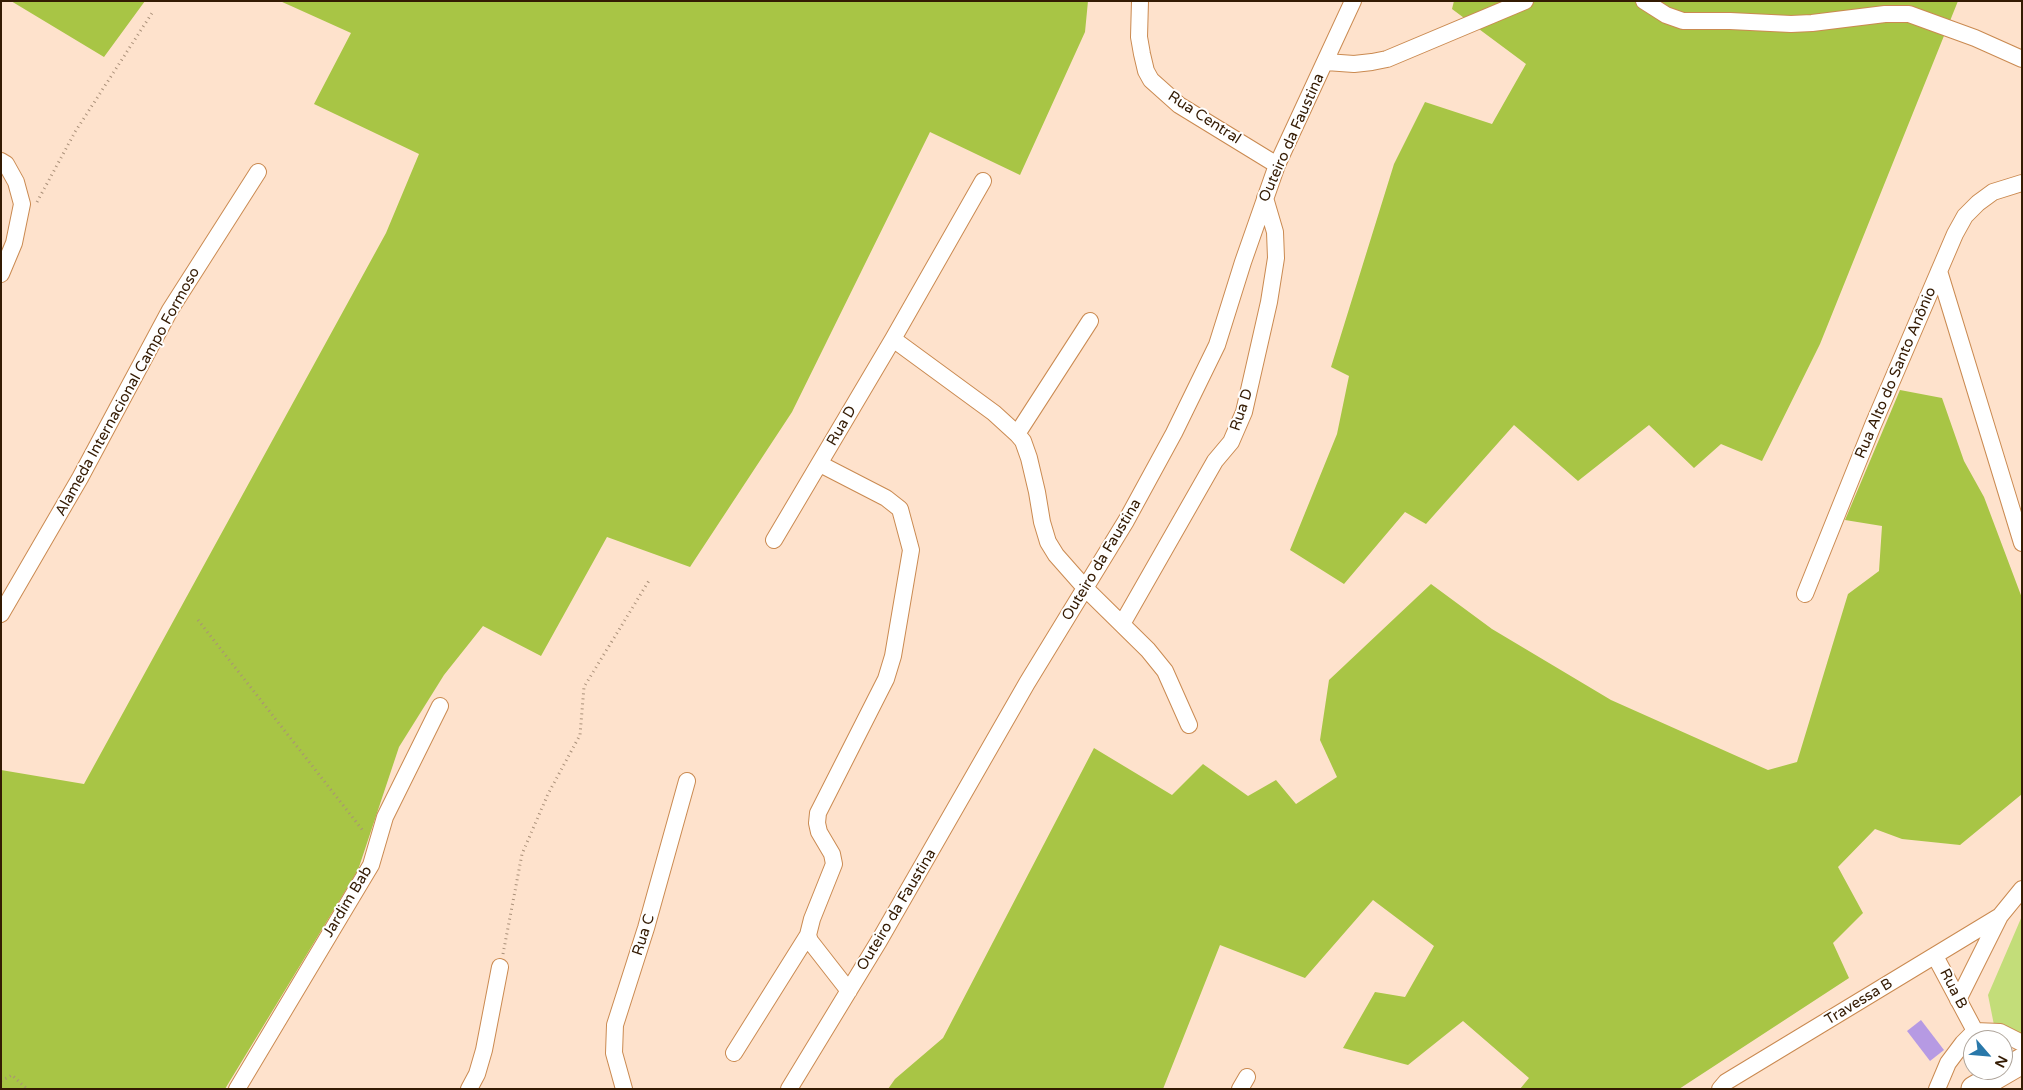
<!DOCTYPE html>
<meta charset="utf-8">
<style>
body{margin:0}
#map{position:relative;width:2023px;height:1090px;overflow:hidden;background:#fee2cc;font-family:"Varela Round",sans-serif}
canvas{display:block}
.frame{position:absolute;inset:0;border:2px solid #341b03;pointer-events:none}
.north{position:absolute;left:1963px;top:1030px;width:50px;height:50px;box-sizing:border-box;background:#fff;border:1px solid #aea49a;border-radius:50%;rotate:117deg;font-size:14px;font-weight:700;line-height:20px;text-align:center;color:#341b03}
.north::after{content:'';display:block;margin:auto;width:18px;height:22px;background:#2978aa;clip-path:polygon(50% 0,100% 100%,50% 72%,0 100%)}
</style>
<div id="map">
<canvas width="2023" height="1090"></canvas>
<div class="frame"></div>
<div class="north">N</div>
</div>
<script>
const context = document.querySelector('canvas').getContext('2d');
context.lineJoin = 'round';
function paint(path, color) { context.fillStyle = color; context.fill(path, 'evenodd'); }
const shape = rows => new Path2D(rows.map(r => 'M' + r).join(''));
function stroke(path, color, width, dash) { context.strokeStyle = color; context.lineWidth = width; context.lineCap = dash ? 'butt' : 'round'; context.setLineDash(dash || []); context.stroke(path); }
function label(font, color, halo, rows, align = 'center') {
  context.font = font + ' "Varela Round",sans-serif'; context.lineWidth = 4; context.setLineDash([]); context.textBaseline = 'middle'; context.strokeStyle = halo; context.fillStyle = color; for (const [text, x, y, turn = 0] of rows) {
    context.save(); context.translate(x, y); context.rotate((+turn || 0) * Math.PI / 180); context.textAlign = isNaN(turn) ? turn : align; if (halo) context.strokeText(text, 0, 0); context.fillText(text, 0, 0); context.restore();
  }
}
const green = shape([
 [2022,916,2022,1036,2003,1045,2003,1040,1997,1040,1988,995]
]);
const forest = shape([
 [11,1,145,1,104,57],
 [280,1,1088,1,1085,32,1020,175,930,132,792,412,690,567,607,537,541,656,483,626,444,675,399,747,358,870,225,1089,1,1089,1,770,84,784,386,233,419,154,314,104,351,33],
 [1454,1,1958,1,1820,344,1762,461,1721,444,1694,468,1649,425,1578,481,1514,425,1426,524,1405,512,1344,584,1290,550,1337,434,1349,376,1331,367,1394,164,1425,102,1492,124,1526,64,1452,9],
 [1900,390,1942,398,1964,461,1984,497,2022,598,2022,794,1960,845,1902,839,1875,829,1838,867,1863,913,1833,943,1849,978,1679,1089,1520,1089,1529,1078,1463,1021,1408,1065,1343,1048,1375,992,1405,997,1434,946,1373,900,1305,978,1220,945,1163,1089,888,1089,895,1079,943,1038,1094,748,1172,795,1203,764,1248,796,1276,780,1296,804,1337,777,1320,740,1329,680,1431,584,1492,629,1611,700,1768,770,1797,762,1848,594,1879,571,1882,526,1845,520]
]);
const building = shape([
 [1921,1020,1944,1050,1930,1061,1907,1031]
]);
const path = shape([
 [37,202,75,132,152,13],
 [198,620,364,832],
 [503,954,522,854,548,794,580,735,584,687,650,579],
 [1,1081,12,1075,27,1089]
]);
const minor = shape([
 [1140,1,1139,37,1142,54,1146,71,1151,80,1179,105,1277,165],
 [1644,1,1666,15,1683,21,1730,21,1791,24,1812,23,1885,14,1909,14,1975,38,2022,59],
 [1326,62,1354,64,1372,62,1387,59,1525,1],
 [1,161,6,164,16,182,22,204,14,243,1,274],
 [1939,271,2022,543],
 [893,339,994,413,1017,434,1023,441,1029,458,1037,492,1042,522,1048,542,1056,555,1086,589,1148,650,1165,671,1189,725],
 [1017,434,1090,321],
 [820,464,886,498,900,509,911,550,893,656,886,679,818,813,817,823,819,832,832,854,834,864,812,919,808,935,810,941,849,991],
 [774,540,893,339,983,181],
 [1805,594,1873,425,1955,234,1965,216,1978,203,1993,192,2022,183],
 [1,614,80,478,170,310,258,172],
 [1122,624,1215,461,1231,442,1244,412,1269,302,1276,258,1275,232,1265,198],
 [1935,956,1975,1031],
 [1958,1000,2000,916,2022,889],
 [1975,1031,2000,1032,2022,1043],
 [734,1053,808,935],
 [237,1089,371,865,385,817,440,706],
 [469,1089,477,1074,484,1050,500,967],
 [624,1089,614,1053,615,1025,646,928,687,781],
 [789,1089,879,941,1027,683,1126,521,1174,433,1217,345,1243,262,1277,165,1353,1],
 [1240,1089,1247,1077],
 [1720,1089,1726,1082,2000,916],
 [1937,1089,1948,1063,1963,1043,1975,1031]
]);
const primary = shape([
 [1974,1089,2022,1061]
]);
const streetNames = [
 ["Rua Central",1204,118,33],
 ["Outeiro da Faustina",1292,138,-66],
 ["Rua Alto do Santo Anônio",1896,373,-67],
 ["Alameda Internacional Campo Formoso",128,392,-61],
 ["Rua D",1242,410,-72],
 ["Rua D",842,426,-60],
 ["Outeiro da Faustina",1102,560,-59],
 ["Jardim Bab",348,902,-59],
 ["Outeiro da Faustina",897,910,-59],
 ["Rua C",644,935,-72],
 ["Rua B",1953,989,63],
 ["Travessa B",1859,1002,-31]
];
paint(green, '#c3dd79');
paint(forest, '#a8c545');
paint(building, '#b69ae3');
stroke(minor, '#ca8a51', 18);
stroke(primary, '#ca8a51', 27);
stroke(path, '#aa9079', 3, [1, 4]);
stroke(minor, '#fff', 16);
stroke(primary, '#fff', 25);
label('15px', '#341b03', '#fff', streetNames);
</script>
